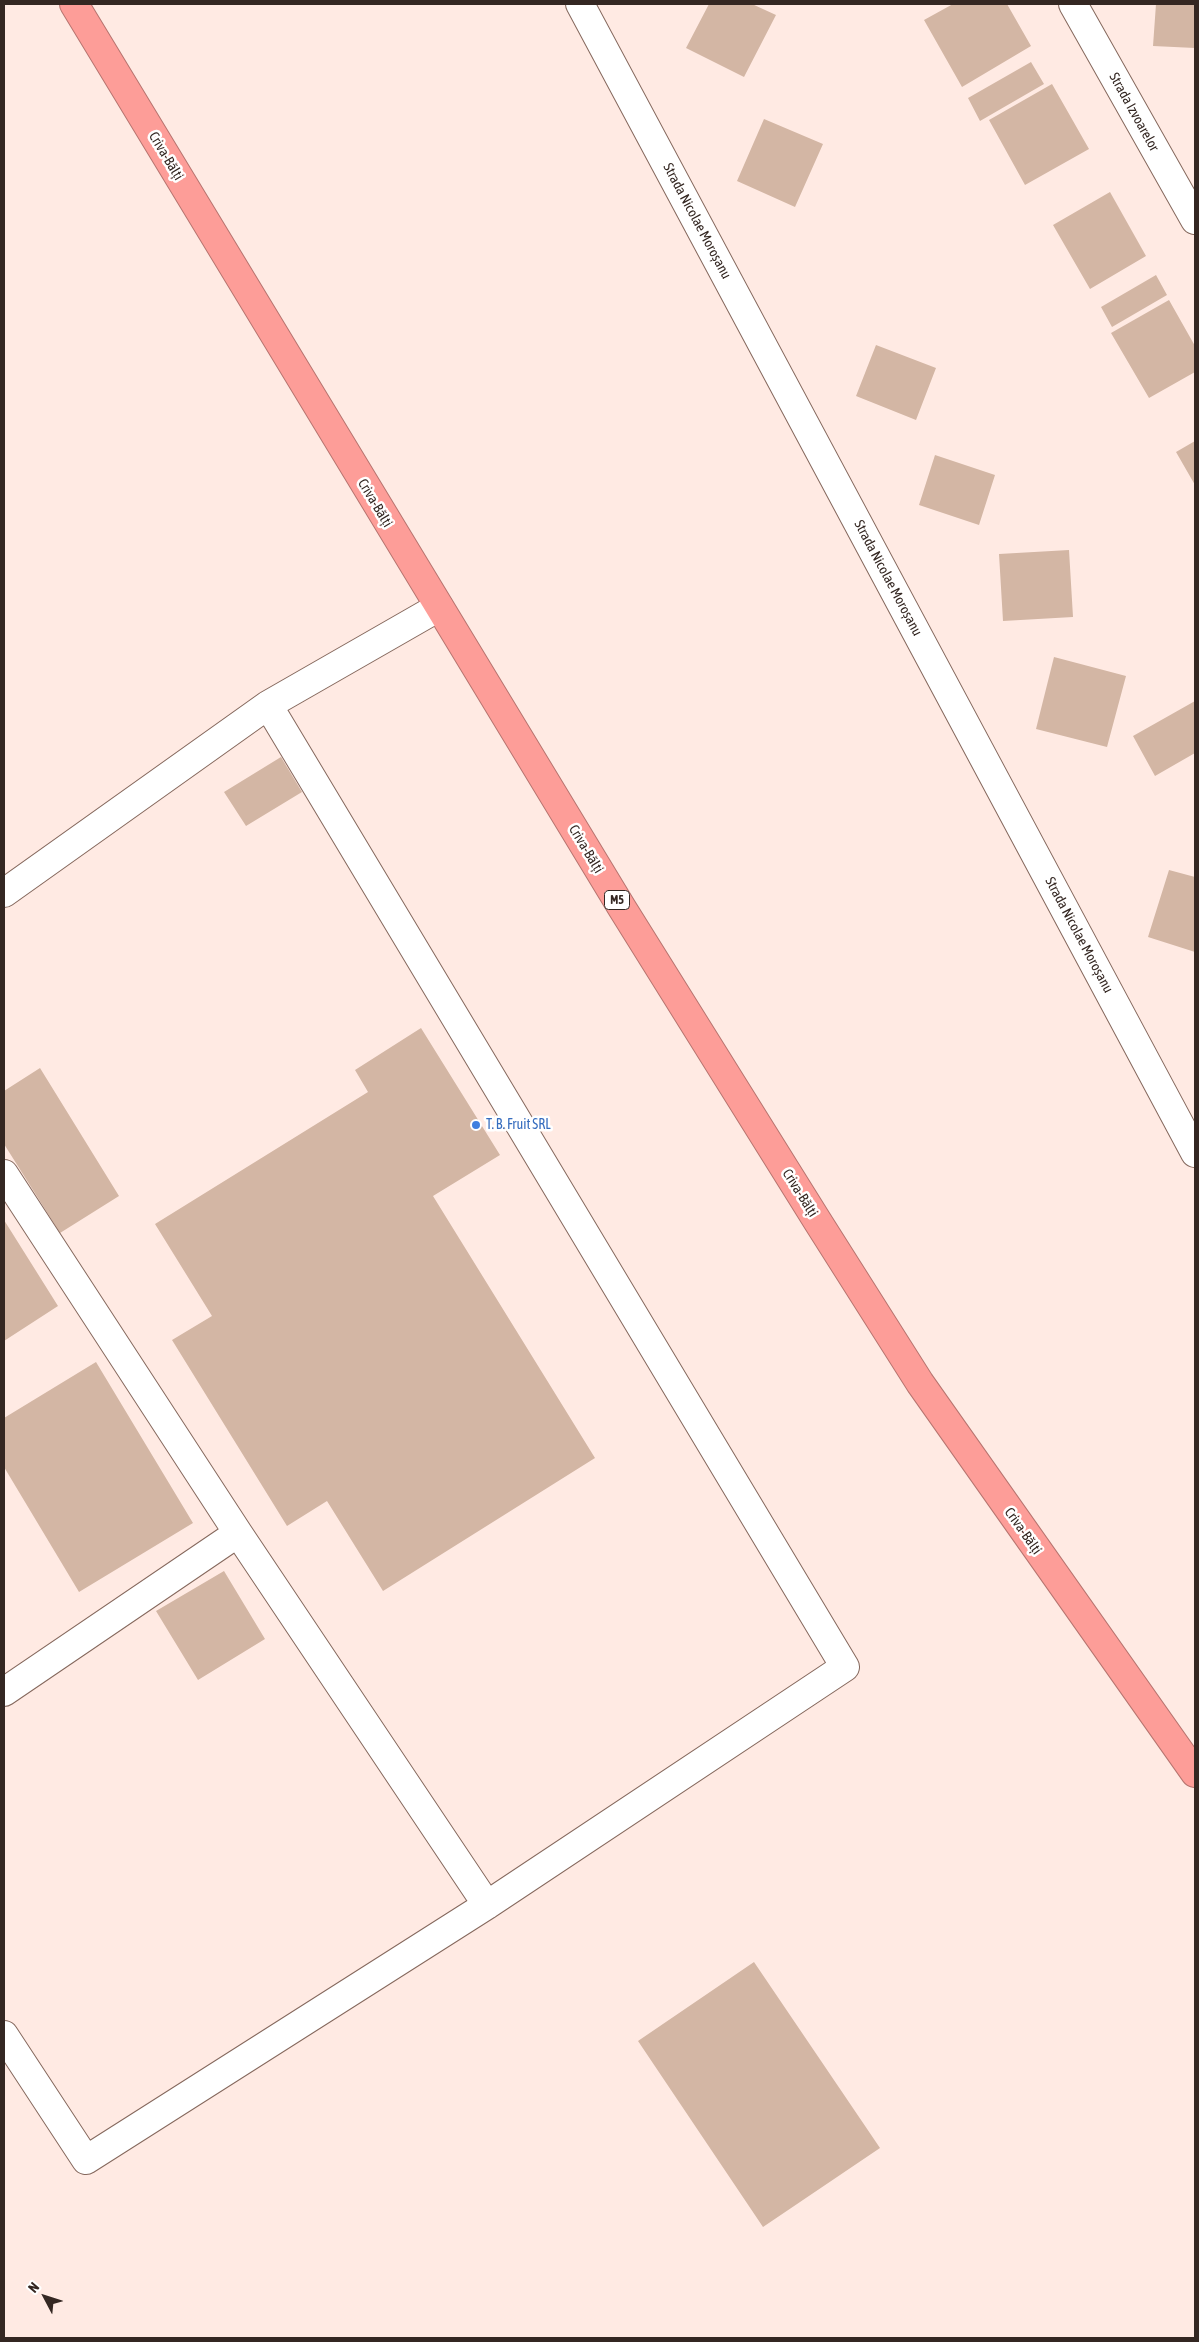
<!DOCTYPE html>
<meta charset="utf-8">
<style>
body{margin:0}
#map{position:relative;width:1199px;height:2342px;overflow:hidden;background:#ffeae3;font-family:"Asap Condensed",sans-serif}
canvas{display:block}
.frame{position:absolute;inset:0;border:5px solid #342722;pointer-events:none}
.north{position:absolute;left:20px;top:2272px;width:50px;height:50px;-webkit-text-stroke:4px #fff;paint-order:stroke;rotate:310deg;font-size:14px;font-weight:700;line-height:20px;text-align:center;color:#342722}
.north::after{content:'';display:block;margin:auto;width:18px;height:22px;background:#342722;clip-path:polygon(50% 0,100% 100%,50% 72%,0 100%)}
</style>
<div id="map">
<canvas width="1199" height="2342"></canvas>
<div class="frame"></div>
<div class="north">N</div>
</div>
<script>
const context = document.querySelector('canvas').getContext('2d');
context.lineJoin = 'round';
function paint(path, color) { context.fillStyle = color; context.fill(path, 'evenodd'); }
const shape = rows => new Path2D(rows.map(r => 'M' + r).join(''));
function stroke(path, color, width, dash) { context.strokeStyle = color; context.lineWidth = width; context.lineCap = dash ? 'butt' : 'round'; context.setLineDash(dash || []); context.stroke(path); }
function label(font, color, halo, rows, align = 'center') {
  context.font = font + ' "Asap Condensed",sans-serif'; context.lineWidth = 5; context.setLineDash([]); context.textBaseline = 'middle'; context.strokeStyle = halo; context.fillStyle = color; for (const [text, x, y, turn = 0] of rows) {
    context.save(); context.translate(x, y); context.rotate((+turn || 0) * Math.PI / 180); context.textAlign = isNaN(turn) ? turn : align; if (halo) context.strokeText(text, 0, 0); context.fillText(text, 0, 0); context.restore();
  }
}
const building = shape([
 [709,4,752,4,776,15,744,77,686,48],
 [953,4,1007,4,1031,46,962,87,924,20],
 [1156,4,1195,4,1195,48,1153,46],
 [1031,62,1044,84,980,121,968,98],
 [1052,84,1089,149,1025,185,989,120],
 [764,119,823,144,795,207,737,181],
 [1110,192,1146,256,1090,289,1053,225],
 [1156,275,1167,295,1112,327,1101,307],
 [1169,300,1195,346,1195,372,1149,398,1111,333],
 [876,345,936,368,916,420,856,396],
 [1195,441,1195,485,1176,452],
 [935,455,995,475,979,525,919,505],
 [1069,550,1073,617,1003,621,999,554],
 [1054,657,1126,676,1107,747,1036,729],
 [1195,701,1195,753,1155,776,1133,736],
 [281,757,302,792,246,826,224,792],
 [1169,870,1195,877,1195,952,1148,937],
 [421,1028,500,1155,433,1196,595,1458,383,1591,327,1501,287,1526,172,1340,212,1316,155,1224,368,1092,355,1070],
 [40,1068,119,1196,60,1233,4,1144,4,1091],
 [4,1220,58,1306,4,1341],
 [96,1362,193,1523,79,1592,4,1467,4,1418],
 [224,1571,265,1639,198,1680,156,1611],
 [754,1962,880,2148,763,2227,638,2041]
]);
const minor = shape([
 [580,4,1195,1153],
 [1073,4,1195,220],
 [4,893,268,705,439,607],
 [4,1174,238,1533,487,1905],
 [4,1692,238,1533],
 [4,2035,86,2160,487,1905,845,1667,268,705]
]);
const highway = shape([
 [74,4,622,908,818,1222,920,1383,1195,1773]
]);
const markers = [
 [476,1125,5,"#3f7fe0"]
];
const shields = [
 [617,900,25]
];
const shieldNames = [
 ["M5",617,900]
];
const streetNames = [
 ["Strada Izvoarelor",1134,112,61],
 ["Criva-Bălți",166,156,59],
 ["Strada Nicolae Moroșanu",697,221,62],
 ["Criva-Bălți",375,503,59],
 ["Strada Nicolae Moroșanu",888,578,62],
 ["Criva-Bălți",586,849,59],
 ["Strada Nicolae Moroșanu",1079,935,62],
 ["Criva-Bălți",800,1193,58],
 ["Criva-Bălți",1023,1531,55]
];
const shopNames = [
 ["T. B. Fruit SRL",486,1125]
];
paint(building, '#d3b6a4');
stroke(minor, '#85685d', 30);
stroke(highway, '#b7746f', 30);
stroke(minor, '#fff', 28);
stroke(highway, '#fd9d98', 28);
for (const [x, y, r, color] of markers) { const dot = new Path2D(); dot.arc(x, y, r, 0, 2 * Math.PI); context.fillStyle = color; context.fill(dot); stroke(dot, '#fff', 2); }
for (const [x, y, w] of shields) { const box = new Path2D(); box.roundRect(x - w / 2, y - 9.5, w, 19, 4); context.fillStyle = '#fff'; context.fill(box); stroke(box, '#342722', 1); }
label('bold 12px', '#342722', null, shieldNames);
label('14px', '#342722', '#fff', streetNames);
label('14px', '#366cbe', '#fff', shopNames, 'left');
</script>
